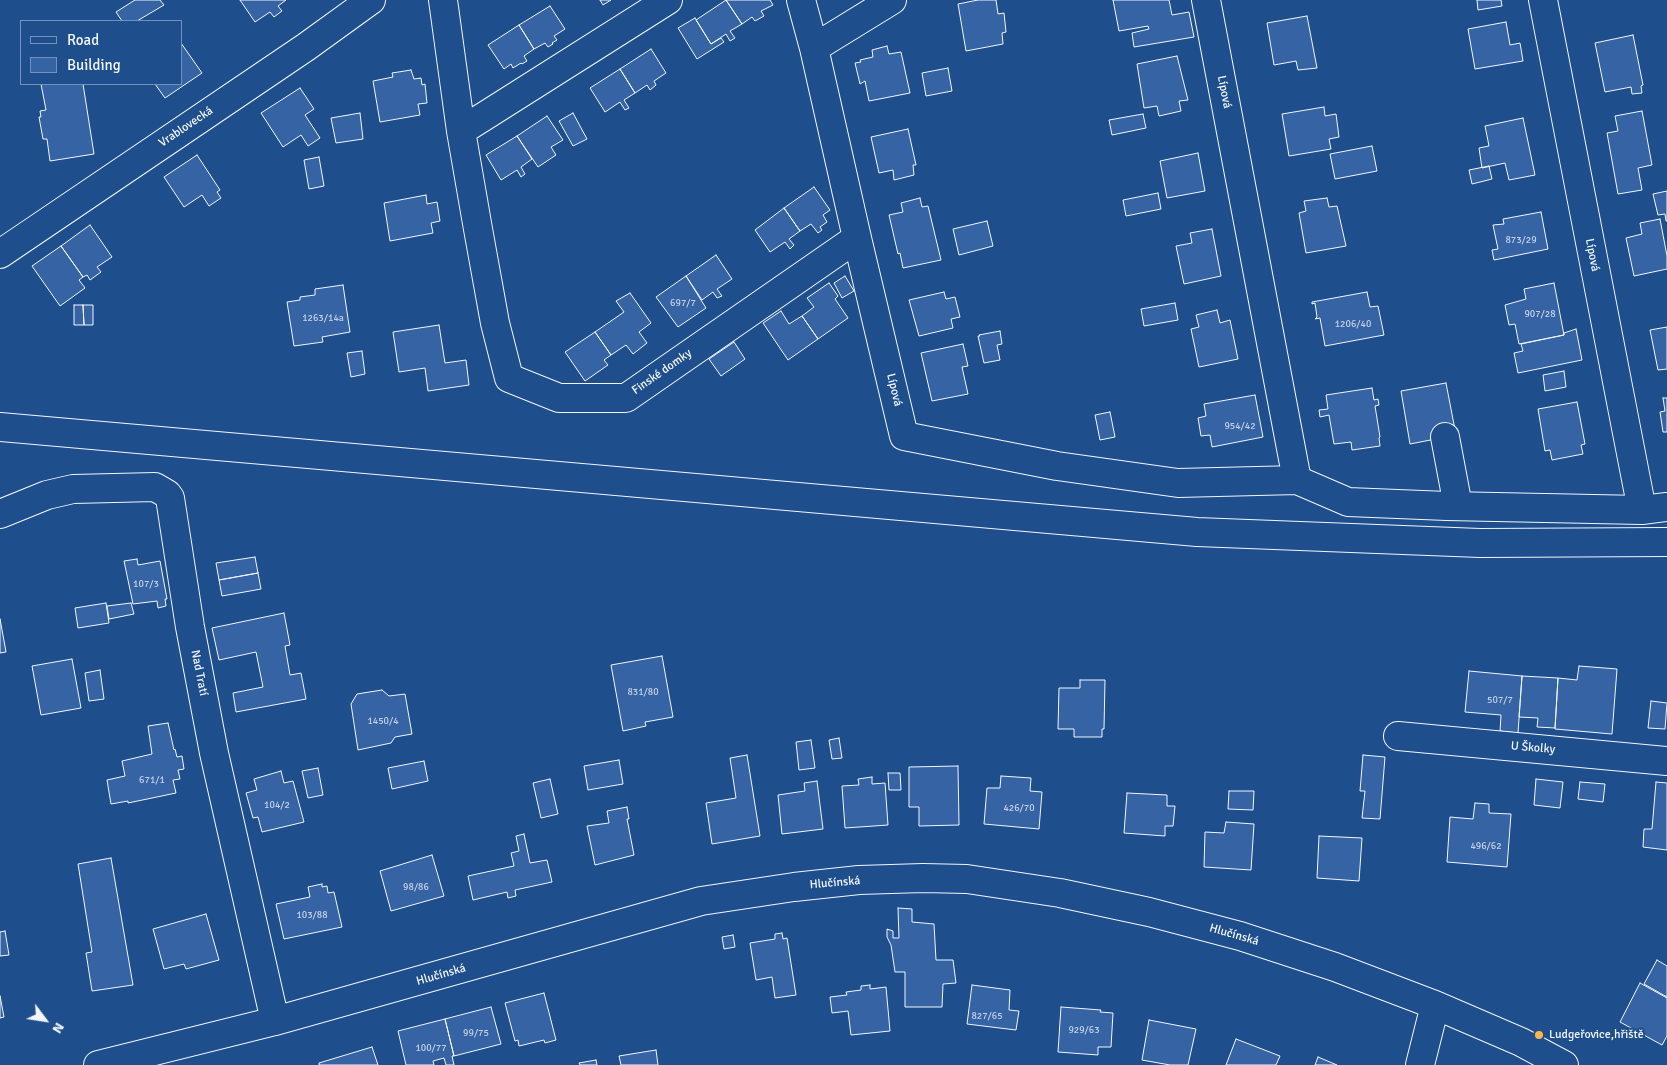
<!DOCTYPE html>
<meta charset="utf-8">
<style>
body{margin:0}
#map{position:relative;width:1667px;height:1065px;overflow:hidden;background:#1f4e8c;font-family:Signika,sans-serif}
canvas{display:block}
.legend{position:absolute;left:20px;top:20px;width:162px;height:65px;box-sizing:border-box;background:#1f4e8c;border:1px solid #7391ba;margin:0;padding:6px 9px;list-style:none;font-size:15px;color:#f2f6ff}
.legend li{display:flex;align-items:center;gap:10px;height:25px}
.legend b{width:25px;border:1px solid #7391ba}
.north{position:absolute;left:20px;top:995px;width:50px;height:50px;-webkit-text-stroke:4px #1f4e8c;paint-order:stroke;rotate:121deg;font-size:14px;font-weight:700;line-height:20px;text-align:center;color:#f2f6ff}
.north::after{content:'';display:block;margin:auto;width:18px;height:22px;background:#f2f6ff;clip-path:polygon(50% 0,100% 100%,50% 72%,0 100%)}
</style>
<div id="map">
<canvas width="1667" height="1065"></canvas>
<ul class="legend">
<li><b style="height:6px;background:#1f4e8c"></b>Road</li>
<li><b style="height:14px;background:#3563a3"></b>Building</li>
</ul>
<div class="north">N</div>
</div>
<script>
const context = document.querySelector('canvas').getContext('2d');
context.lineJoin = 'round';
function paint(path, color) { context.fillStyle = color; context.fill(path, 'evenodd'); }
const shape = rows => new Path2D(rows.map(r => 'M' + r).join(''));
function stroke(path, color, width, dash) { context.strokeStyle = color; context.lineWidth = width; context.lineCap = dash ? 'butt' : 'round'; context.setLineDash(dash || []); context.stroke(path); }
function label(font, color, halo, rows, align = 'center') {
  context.font = font + ' Signika,sans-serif'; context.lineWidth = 4; context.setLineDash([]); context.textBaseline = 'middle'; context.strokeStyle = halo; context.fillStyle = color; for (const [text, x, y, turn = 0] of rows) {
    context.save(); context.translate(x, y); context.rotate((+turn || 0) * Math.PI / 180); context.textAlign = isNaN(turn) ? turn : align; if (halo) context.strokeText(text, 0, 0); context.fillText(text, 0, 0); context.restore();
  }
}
const building = shape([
 [135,0,160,0,164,5,137,21,122,21,116,12,135,0],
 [240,0,286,0,278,6,282,11,274,17,270,12,255,22,240,0],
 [600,0,611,0,603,5,600,0],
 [726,0,770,0,773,5,761,11,764,16,755,21,752,17,742,24,726,0],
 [726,0,742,24,730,31,735,38,730,41,726,34,711,44,696,20,726,0],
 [978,0,996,0,998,14,1004,13,1006,32,1002,33,1003,44,966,51,958,4,978,0],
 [1113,0,1169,0,1172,15,1189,12,1194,37,1134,47,1132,33,1149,29,1148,26,1119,31,1113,0],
 [1477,0,1501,0,1502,6,1478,10,1477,0],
 [550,6,565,29,554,36,557,40,552,43,553,44,548,47,545,43,534,49,519,25,550,6],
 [1307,16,1317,68,1298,70,1296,61,1274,65,1267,23,1307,16],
 [695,18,711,44,721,38,724,42,697,59,678,28,695,18],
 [1506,22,1510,45,1520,43,1523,61,1475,69,1468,29,1506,22],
 [519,25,534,49,524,56,527,61,522,64,521,63,513,68,511,64,504,69,488,45,519,25],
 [1633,35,1643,85,1641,86,1642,93,1632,94,1631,87,1605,92,1595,43,1633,35],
 [181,43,202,73,165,98,155,84,181,84,181,43],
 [887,46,889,54,901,52,910,93,869,101,865,81,860,84,855,63,861,62,860,60,873,57,872,50,887,46],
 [651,49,666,73,654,81,656,85,650,90,647,85,635,93,620,69,651,49],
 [1177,56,1188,100,1179,101,1181,111,1159,116,1157,106,1144,108,1137,64,1177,56],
 [948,68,952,91,926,96,922,73,948,68],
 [620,69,635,93,624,100,629,108,625,110,620,102,605,112,590,88,620,69],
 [411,70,414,79,421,78,422,85,425,84,427,103,418,104,420,115,380,122,373,81,393,77,392,73,411,70],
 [41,84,83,84,94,154,50,161,47,139,43,139,39,117,41,117,40,111,46,110,41,84],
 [300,88,314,109,305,115,320,138,308,146,301,135,283,147,261,113,300,88],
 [1324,107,1325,116,1336,114,1339,137,1329,139,1331,149,1289,156,1282,114,1324,107],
 [1642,111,1652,165,1638,168,1642,190,1618,194,1607,133,1618,131,1615,116,1642,111],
 [360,113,363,139,336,143,331,118,360,113],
 [573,113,587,139,573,146,559,121,573,113],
 [1143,114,1146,128,1112,135,1109,120,1143,114],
 [547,116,563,140,551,147,556,155,538,167,517,136,547,116],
 [1523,118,1535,175,1509,180,1505,163,1482,168,1479,148,1489,146,1485,126,1523,118],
 [908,129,916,165,913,165,914,175,894,180,893,170,879,173,871,137,908,129],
 [517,136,532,159,521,167,525,174,521,177,517,170,501,180,486,155,517,136],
 [1372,146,1377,171,1335,179,1330,154,1372,146],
 [1198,153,1205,191,1167,198,1160,161,1198,153],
 [197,155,220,190,217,192,221,198,209,206,202,195,184,207,164,177,197,155],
 [319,157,324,186,309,189,304,160,319,157],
 [1489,166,1492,179,1472,184,1469,170,1489,166],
 [814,187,830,210,823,215,827,222,820,227,822,230,818,233,811,224,800,231,784,208,814,187],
 [1667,191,1667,221,1666,221,1665,214,1658,215,1653,194,1667,191],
 [1158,193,1161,209,1126,216,1123,200,1158,193],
 [426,195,427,204,437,202,440,221,431,223,433,233,390,241,384,203,426,195],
 [920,198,922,207,928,206,941,260,903,268,900,253,898,254,889,215,903,212,901,203,920,198],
 [1327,198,1329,207,1337,206,1346,246,1306,253,1299,213,1306,211,1304,201,1327,198],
 [784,208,800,231,789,239,794,245,790,249,785,242,770,252,755,230,784,208],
 [1541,212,1548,249,1494,260,1492,250,1498,249,1493,225,1504,224,1503,219,1541,212],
 [1660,219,1667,256,1667,269,1634,276,1626,238,1642,234,1640,223,1660,219],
 [987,221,993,246,959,255,953,229,987,221],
 [90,225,112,257,97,267,101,272,90,280,87,275,83,277,61,246,90,225],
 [1212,229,1221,276,1184,284,1176,246,1192,243,1190,233,1212,229],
 [61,246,83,277,79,280,85,288,60,306,32,266,61,246],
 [716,255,732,279,717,289,722,296,717,298,713,292,702,300,686,276,716,255],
 [686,276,706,308,678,327,656,297,686,276],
 [845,276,854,291,842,298,834,283,845,276],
 [829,283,838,296,835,299,848,318,818,339,802,316,814,307,807,298,829,283],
 [1554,283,1564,335,1519,344,1515,324,1509,325,1505,305,1526,299,1524,289,1554,283],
 [343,285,350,332,322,337,323,342,294,346,287,302,300,300,300,297,315,295,315,289,343,285],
 [944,292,946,299,955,297,960,317,951,319,953,328,919,336,909,300,944,292],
 [1367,292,1370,307,1378,306,1384,335,1325,346,1320,318,1315,319,1317,317,1315,303,1312,304,1312,302,1367,292],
 [630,293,651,323,639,332,647,343,633,354,626,345,611,355,595,332,624,312,616,301,630,293],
 [1175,303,1178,320,1144,326,1141,309,1175,303],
 [74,305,83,305,84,325,74,325,74,305],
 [83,305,93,305,93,325,84,325,83,305],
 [1217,310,1220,323,1230,320,1238,359,1199,367,1191,329,1199,327,1196,315,1217,310],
 [781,311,789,324,802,316,818,339,788,360,763,323,781,311],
 [439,325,445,363,466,360,469,385,428,391,425,368,399,372,393,332,439,325],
 [1667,327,1667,369,1658,370,1650,330,1667,327],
 [1576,329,1582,360,1518,373,1514,353,1523,351,1521,344,1564,335,1564,333,1576,329],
 [1000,331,1002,344,997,345,1000,360,984,363,978,336,980,336,979,335,1000,331],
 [595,332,611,355,604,360,608,365,585,381,565,352,595,332],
 [734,342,745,359,721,376,709,359,734,342],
 [963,344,968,366,962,367,968,394,932,401,921,353,963,344],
 [362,351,365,374,351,377,347,353,362,351],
 [1564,371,1566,387,1545,391,1543,375,1564,371],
 [1446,383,1456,435,1410,444,1401,391,1446,383],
 [1372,388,1374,400,1378,399,1379,405,1375,406,1380,437,1379,438,1380,446,1352,450,1351,442,1334,444,1329,415,1320,417,1319,410,1328,409,1326,395,1372,388],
 [1255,395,1263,437,1212,447,1210,435,1201,436,1198,418,1206,416,1204,404,1255,395],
 [1663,398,1667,398,1667,432,1663,432,1660,412,1665,411,1663,398],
 [1577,402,1585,444,1581,445,1583,454,1552,460,1550,450,1545,451,1538,409,1577,402],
 [1110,412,1115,437,1100,440,1095,415,1110,412],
 [255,557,258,573,219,580,216,563,255,557],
 [137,559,138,565,160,561,167,599,165,599,166,606,158,608,157,601,133,604,124,561,137,559],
 [258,573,261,589,222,596,219,580,258,573],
 [106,603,109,623,78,628,75,608,106,603],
 [131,603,134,614,109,619,107,606,131,603],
 [284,613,290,645,285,646,290,675,301,673,306,699,236,712,233,693,263,687,256,652,219,660,212,628,284,613],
 [0,619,6,652,0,653,0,619],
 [662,656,673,717,645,722,646,726,623,731,611,665,662,656],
 [72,659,81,708,41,715,32,666,72,659],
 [1579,666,1617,669,1612,734,1555,729,1558,678,1577,680,1579,666],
 [100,670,104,699,89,701,85,673,100,670],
 [1469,671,1522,676,1518,733,1500,731,1501,715,1465,712,1469,671],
 [1522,676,1558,678,1555,728,1537,727,1538,718,1519,717,1522,676],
 [1080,680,1105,680,1104,729,1102,729,1102,737,1074,737,1074,729,1058,729,1059,688,1080,688,1080,680],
 [382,690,389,696,405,694,412,734,395,737,391,743,358,750,351,704,357,694,382,690],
 [1651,701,1667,703,1665,729,1648,728,1651,701],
 [168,723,174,750,175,749,177,757,182,756,184,769,178,770,180,779,173,780,176,793,128,803,128,801,111,804,107,780,125,776,122,761,152,754,148,726,168,723],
 [839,738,842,758,832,759,829,740,839,738],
 [811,740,815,768,799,770,796,742,811,740],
 [747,755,760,836,712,844,706,803,736,798,730,758,747,755],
 [1363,755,1385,757,1380,819,1362,818,1365,791,1360,791,1363,755],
 [619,760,623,784,588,790,584,766,619,760],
 [424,761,428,781,392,789,388,768,424,761],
 [958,766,959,825,919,826,919,807,909,807,909,767,958,766],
 [318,768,323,795,308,798,302,771,318,768],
 [281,771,284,783,293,781,304,822,262,832,258,817,253,818,246,793,257,790,254,779,281,771],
 [888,773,900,773,901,790,889,790,888,773],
 [1001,776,1031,778,1030,791,1042,792,1039,829,984,824,987,788,1000,788,1001,776],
 [872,777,872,784,885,783,888,825,845,828,842,786,859,785,858,779,872,777],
 [550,779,558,814,541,818,533,783,550,779],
 [1536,779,1563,782,1560,808,1534,805,1536,779],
 [817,781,823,829,782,834,778,795,805,791,804,783,817,781],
 [1580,782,1605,784,1603,802,1578,799,1580,782],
 [1656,782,1667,783,1667,850,1643,847,1644,829,1652,829,1656,782],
 [1229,791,1254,791,1253,810,1228,809,1229,791],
 [1127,793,1167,795,1167,806,1175,806,1173,826,1165,826,1165,836,1124,833,1127,793],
 [1475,803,1489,804,1489,813,1511,814,1507,867,1447,862,1450,817,1473,819,1475,803],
 [627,807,629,819,627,819,634,855,595,865,587,826,609,823,607,811,627,807],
 [1226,822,1254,824,1251,870,1204,867,1205,832,1224,833,1226,822],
 [524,834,530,863,547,860,552,882,515,890,516,896,508,898,507,892,473,900,468,876,514,866,511,853,519,851,516,836,524,834],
 [1319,836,1362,838,1359,881,1317,878,1319,836],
 [432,855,444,896,391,911,380,871,432,855],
 [111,858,133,985,92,991,86,953,92,952,78,864,111,858],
 [322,884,322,887,327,886,328,893,334,892,342,927,284,939,276,904,310,897,308,887,322,884],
 [898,908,912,909,912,922,934,924,936,960,953,960,956,983,943,984,942,1007,905,1007,905,972,895,972,891,945,887,937,887,929,893,931,893,938,899,938,898,908],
 [206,914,219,960,186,969,184,964,164,969,153,929,206,914],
 [5,931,9,955,0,956,0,932,5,931],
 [782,933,783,939,787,938,796,995,775,998,772,977,756,980,750,943,775,939,775,934,782,933],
 [733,935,735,947,724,949,722,937,733,935],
 [1657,960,1667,966,1667,997,1644,984,1657,960],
 [1640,983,1667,998,1667,1036,1662,1045,1620,1022,1640,983],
 [870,985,870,989,886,987,890,1031,851,1035,848,1011,832,1013,830,997,847,995,846,992,861,990,861,986,870,985],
 [972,985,1010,990,1009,1010,1019,1011,1016,1030,967,1024,972,985],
 [544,993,556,1040,545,1043,544,1040,519,1046,518,1040,515,1041,505,1003,544,993],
 [0,996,4,1017,0,1018,0,996],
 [491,1007,501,1044,454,1056,445,1019,491,1007],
 [1061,1007,1101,1010,1100,1012,1113,1013,1111,1047,1098,1047,1098,1055,1058,1052,1061,1007],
 [445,1019,454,1056,452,1056,454,1065,446,1065,444,1058,433,1061,434,1065,406,1065,398,1031,445,1019],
 [1149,1020,1196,1029,1188,1065,1170,1065,1142,1060,1149,1020],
 [1236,1039,1280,1056,1276,1065,1226,1065,1236,1039],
 [372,1047,378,1065,319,1065,319,1063,372,1047],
 [656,1050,658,1065,621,1065,619,1056,656,1050],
 [1318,1057,1337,1065,1315,1065,1318,1057],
 [596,1060,597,1065,580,1065,579,1063,596,1060]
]);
const minor = shape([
 [443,0,461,131,478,229,495,323,509,378,559,398,626,398,857,238],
 [801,0,814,48,857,238,904,436,1057,466,1178,483,1297,480,1348,502,1447,506,1642,510,1667,507],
 [1206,0,1297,480],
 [1543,0,1642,510],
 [814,48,892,0],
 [461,131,668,0],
 [0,254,306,47,371,0],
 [1445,437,1458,506],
 [0,514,47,495,73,489,155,487,167,494,170,498,190,627,214,753,275,1021],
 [1398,736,1667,761],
 [98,1065,275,1021,701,901,794,887,859,880,923,878,967,879,1060,893,1149,912,1240,936,1335,967,1435,1005,1521,1042,1564,1065],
 [1420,1065,1435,1005]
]);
const major = shape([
 [0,427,1197,532,1480,543,1667,542]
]);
const markers = [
 [1539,1035,5,"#ffb74d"]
];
const numberNames = [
 ["873/29",1521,240],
 ["697/7",683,303],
 ["907/28",1540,314],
 ["1263/14a",323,318],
 ["1206/40",1353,324],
 ["954/42",1240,426],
 ["107/3",146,584],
 ["831/80",643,692],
 ["507/7",1500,700],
 ["1450/4",383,721],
 ["671/1",152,780],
 ["104/2",277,805],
 ["426/70",1019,808],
 ["496/62",1486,846],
 ["98/86",416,887],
 ["103/88",312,915],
 ["827/65",987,1016],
 ["929/63",1084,1030],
 ["99/75",476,1033],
 ["100/77",431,1048]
];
const streetNames = [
 ["Lípová",1224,92,79],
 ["Vrablovecká",186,127,-34],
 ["Lípová",1592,255,79],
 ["Finské domky",662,372,-35],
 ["Lípová",894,390,76],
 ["Nad Tratí",199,673,79],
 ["U Školky",1533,748,5],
 ["Hlučínská",835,883,-5],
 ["Hlučínská",1234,935,16],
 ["Hlučínská",441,975,-16]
];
const poiNames = [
 ["Ludgeřovice,hřiště",1549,1035]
];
paint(building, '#3563a3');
stroke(building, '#f2f6ff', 1);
stroke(minor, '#f2f6ff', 30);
stroke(major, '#f2f6ff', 30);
stroke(minor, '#1f4e8c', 28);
stroke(major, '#1f4e8c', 28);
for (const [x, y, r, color] of markers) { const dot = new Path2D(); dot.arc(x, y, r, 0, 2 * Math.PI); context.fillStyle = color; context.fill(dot); stroke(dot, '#1f4e8c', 2); }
label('10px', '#c3d1e8', null, numberNames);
label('12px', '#f2f6ff', '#1f4e8c', streetNames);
label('12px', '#f2f6ff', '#1f4e8c', poiNames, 'left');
</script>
